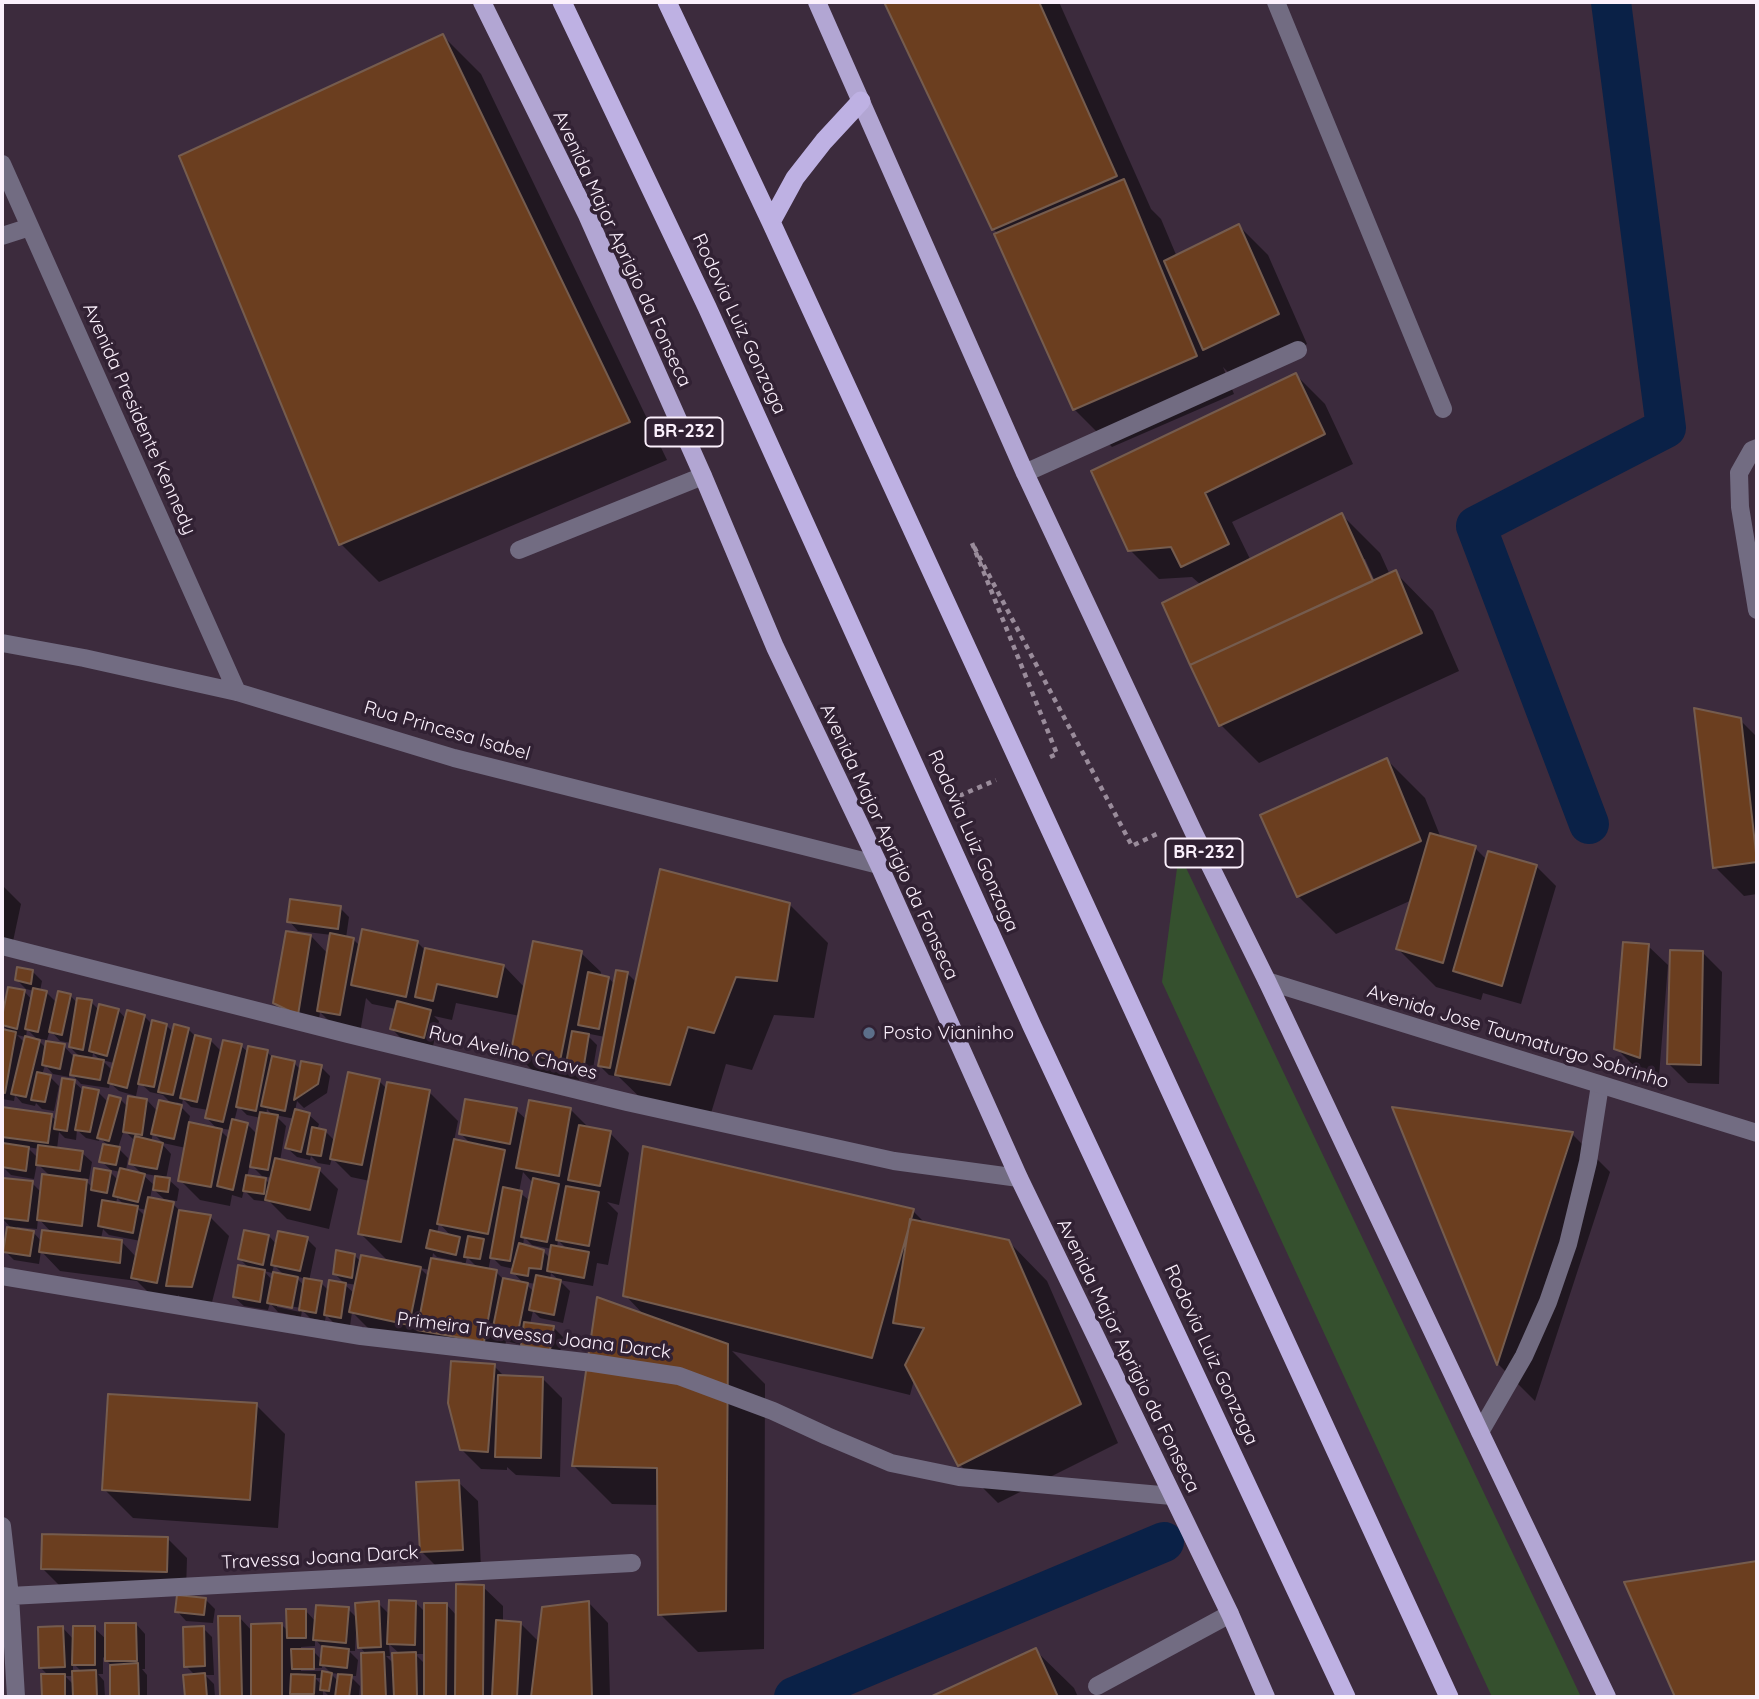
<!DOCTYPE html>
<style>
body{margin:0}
#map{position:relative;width:1759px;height:1699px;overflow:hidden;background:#3c2b3d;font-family:Quicksand,sans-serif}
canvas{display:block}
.frame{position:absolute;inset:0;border:4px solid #fbf0fc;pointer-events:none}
</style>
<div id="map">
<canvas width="1759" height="1699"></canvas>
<div class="frame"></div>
</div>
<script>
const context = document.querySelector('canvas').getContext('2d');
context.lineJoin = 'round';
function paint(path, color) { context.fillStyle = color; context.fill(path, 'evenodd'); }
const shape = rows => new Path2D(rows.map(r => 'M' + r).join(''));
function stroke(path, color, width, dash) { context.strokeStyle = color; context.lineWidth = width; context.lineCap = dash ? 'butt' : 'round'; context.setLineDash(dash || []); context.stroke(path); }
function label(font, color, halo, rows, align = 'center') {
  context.font = font + ' Quicksand,sans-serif'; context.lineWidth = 7; context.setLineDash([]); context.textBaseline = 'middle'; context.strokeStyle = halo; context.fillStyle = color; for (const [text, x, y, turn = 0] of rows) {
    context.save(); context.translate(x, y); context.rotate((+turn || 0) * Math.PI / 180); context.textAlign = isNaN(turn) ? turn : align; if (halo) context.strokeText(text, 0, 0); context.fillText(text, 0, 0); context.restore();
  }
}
const green = shape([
 [1179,853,1565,1663,1581,1697,1492,1697,1162,982]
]);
const shadow = shape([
 [886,2,1059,2,1151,209,1161,219,1177,257,1239,226,1268,255,1307,344,1234,378,1223,367,1234,394,1112,447,1074,409,999,234,993,229],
 [443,36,481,74,667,460,379,582,341,544],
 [1296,375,1325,404,1353,464,1232,522,1251,561,1342,515,1380,553,1390,575,1395,572,1433,611,1459,671,1259,763,1221,725,1201,585,1192,577,1159,579,1130,550],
 [1362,559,1365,559,1378,588,1375,589],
 [1740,720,1757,737,1757,894,1744,896,1715,867],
 [1387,760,1425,798,1441,838,1475,848,1487,860,1536,866,1556,886,1521,1004,1483,993,1481,1000,1436,987,1398,949,1412,900,1336,934,1298,896],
 [2,885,21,904,12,946,2,944],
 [790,905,828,943,814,1018,774,1015,752,1070,726,1064,708,1123,655,1112,619,1077,609,1075,600,1066,605,1037,585,1033,597,1045,591,1080,580,1078,579,1080,532,1070,513,1051,520,1016,456,1003,452,1020,434,1016,439,1021,433,1046,401,1038,392,1029,396,1009,372,1004,366,998,360,1033,338,1030,320,1012,317,1032,295,1022,275,1003,311,936,328,954,332,935,298,931,289,921,340,908,349,917,346,938,353,939,360,946,417,942,425,950,504,966,525,988,581,953,601,972,600,977,609,978,615,985,628,974,637,983],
 [1648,946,1668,965,1659,1076,1636,1068,1616,1048],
 [1703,953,1722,972,1719,1084,1688,1083,1669,1064],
 [32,971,42,981,40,991,47,993,57,1003,70,995,78,1004,91,1002,100,1011,118,1010,126,1019,144,1016,153,1025,166,1025,173,1032,188,1029,196,1037,211,1041,222,1052,241,1046,249,1053,267,1052,273,1058,294,1063,301,1070,321,1067,330,1076,327,1093,304,1108,297,1101,295,1111,309,1115,319,1124,317,1130,325,1131,335,1141,379,1081,387,1089,429,1092,458,1121,454,1141,472,1145,461,1134,516,1110,527,1120,570,1109,590,1129,610,1133,629,1153,619,1205,607,1202,618,1213,608,1265,597,1263,593,1286,559,1280,570,1291,563,1323,540,1318,533,1311,530,1324,554,1328,563,1337,559,1358,532,1354,522,1345,506,1341,503,1361,371,1331,352,1312,350,1326,335,1324,326,1315,325,1321,310,1318,302,1310,301,1317,278,1312,270,1303,268,1310,244,1306,234,1297,250,1269,240,1259,269,1236,277,1245,307,1239,316,1248,309,1281,321,1283,329,1291,345,1285,355,1294,357,1285,344,1283,335,1274,354,1255,362,1263,389,1262,360,1233,370,1181,351,1177,332,1158,330,1165,318,1163,311,1156,310,1160,297,1157,287,1148,295,1119,275,1115,286,1126,280,1161,319,1170,338,1189,329,1229,287,1219,270,1202,254,1200,244,1190,242,1198,232,1195,230,1206,200,1200,180,1180,186,1148,163,1143,153,1133,151,1142,162,1144,171,1154,166,1179,169,1180,179,1189,177,1201,164,1199,152,1188,150,1199,173,1204,181,1212,210,1217,229,1236,211,1306,187,1305,178,1295,177,1302,153,1297,137,1281,60,1271,41,1251,39,1264,14,1260,5,1251,13,1230,2,1218,4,1180,32,1183,42,1193,51,1177,37,1163,34,1179,11,1175,2,1166,5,1143,2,1140,2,1109,51,1116,57,1121,74,1082,84,1091,98,1092,109,1103,120,1099,129,1108,147,1100,158,1112,173,1105,163,1095,150,1092,139,1082,136,1096,119,1091,110,1083,109,1088,81,1084,70,1072,69,1077,53,1074,45,1065,42,1075,50,1077,59,1086,54,1111,42,1109,36,1103,35,1106,22,1103,15,1095,14,1101,2,1099,2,1031,10,1032,2,1025,24,991,32,1000,34,991,26,989,17,980],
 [27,1029,36,1038,47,1040,50,1030,60,1041,71,1043,70,1047,81,1058,73,1056,64,1046,47,1049,39,1041,25,1043,17,1035,26,1037],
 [93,1053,101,1061,92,1059],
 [102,1060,114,1063,113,1071],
 [183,1099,191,1107,208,1110,207,1118,218,1130,188,1124,190,1116,176,1102,182,1104],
 [238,1106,247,1115,261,1118,258,1135,248,1125,234,1122],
 [267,1109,274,1117,266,1115],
 [218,1128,231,1130,229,1139],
 [77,1130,86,1138,99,1141,100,1138,109,1146,101,1161,111,1170,121,1172,119,1181,111,1173,93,1188,83,1178,89,1179,92,1162,82,1153,57,1149,59,1132,65,1138,76,1140],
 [124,1130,136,1142,131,1163,143,1175,126,1171,128,1158,118,1148],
 [27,1147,40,1149,39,1159],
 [250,1164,262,1176,272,1178,271,1185,266,1180,247,1177],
 [523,1172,533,1183,530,1201,519,1192],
 [141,1173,157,1176,155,1186],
 [117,1198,126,1206,116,1204],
 [137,1208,147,1210,146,1217],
 [38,1218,52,1233,42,1242,33,1232,16,1230,17,1227,37,1229],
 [439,1223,452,1237,437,1234],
 [103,1229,109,1235,141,1241,137,1258,122,1242,101,1239],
 [524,1237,532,1245,552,1249,551,1259,544,1252,523,1246],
 [558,1240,568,1250,557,1247],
 [433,1253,437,1257,462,1262,461,1265,432,1260],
 [491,1256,501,1266,514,1269,513,1272,524,1284,504,1280,496,1272,488,1271],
 [467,1257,479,1269,465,1266],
 [274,1265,285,1276,273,1281,264,1271,272,1273],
 [420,1268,430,1270,429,1277],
 [551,1273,560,1281,550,1279],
 [295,1276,306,1279,305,1287],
 [524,1282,536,1284,534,1292],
 [277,1304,301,1308,300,1312,277,1307],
 [1394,1109,1572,1134,1610,1172,1535,1401,1498,1364],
 [913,1211,926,1224,1009,1242,1047,1281,1118,1443,998,1503,960,1465,914,1380,910,1395,732,1351,765,1384,764,1649,698,1652,660,1614,659,1505,612,1504,574,1466,646,1317,625,1295],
 [494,1366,506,1378,543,1379,562,1398,560,1477,516,1475,507,1467,507,1470,481,1469,461,1449],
 [256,1405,285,1434,278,1528,133,1518,104,1489],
 [458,1482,478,1501,481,1569,441,1571,422,1552],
 [168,1539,187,1558,186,1591,62,1588,42,1568],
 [1757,1563,1757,1697,1677,1697,1627,1584],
 [483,1587,503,1606,503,1622,520,1623,540,1643,589,1603,608,1623,610,1697,364,1697,363,1655,367,1655,360,1647,359,1632,356,1632,355,1651,349,1651,358,1660,356,1676,350,1676,360,1686,359,1697,330,1697,323,1690,323,1697,222,1697,219,1618,239,1617,253,1632,282,1625,289,1632,305,1610,316,1622,348,1609,358,1619,378,1603,390,1615,415,1602,426,1613,446,1604,457,1616],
 [315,1639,324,1649,322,1660,313,1651,301,1651,301,1647,315,1646],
 [389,1644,400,1654,394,1664,386,1656,390,1656],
 [415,1654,426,1654,426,1665],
 [322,1664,331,1673,340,1674,339,1682,331,1674,322,1673,322,1671,301,1671,301,1668,322,1668,322,1670],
 [315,1678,323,1678,322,1685],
 [205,1599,215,1609,213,1623,186,1621,177,1611],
 [136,1624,145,1634,145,1669,142,1669,147,1675,147,1697,112,1697,111,1665,103,1657,103,1674,98,1674,104,1681,105,1697,43,1697,43,1676,49,1676,40,1667,63,1628,74,1640,94,1628,107,1640],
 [73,1663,82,1672,73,1672],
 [65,1676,74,1676,75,1686],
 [203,1628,212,1637,214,1675,205,1675,214,1684,215,1697,187,1697,185,1676,195,1675,186,1666],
 [1035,1650,1074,1688,1078,1697,934,1697]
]);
const canal = shape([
 [1589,824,1476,526,1666,428,1611,2],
 [794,1697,1164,1542]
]);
const building = shape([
 [884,2,1039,2,1117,176,992,230,884,2],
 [443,34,630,422,339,545,179,156,443,34],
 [1124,179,1197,356,1073,410,994,234,1124,179],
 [1239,224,1279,314,1203,350,1164,261,1239,224],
 [1296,373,1325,434,1205,493,1229,544,1181,567,1171,547,1128,551,1091,471,1296,373],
 [1342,513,1373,581,1190,665,1162,603,1342,513],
 [1396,570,1422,633,1219,726,1190,665,1396,570],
 [1694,708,1741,718,1757,862,1713,868,1694,708],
 [1387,758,1421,841,1297,897,1260,815,1387,758],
 [1430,833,1476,846,1443,963,1396,949,1430,833],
 [1488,851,1537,865,1502,986,1453,971,1488,851],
 [660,869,790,903,777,981,736,977,714,1033,688,1027,670,1085,615,1075,660,869],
 [290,899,341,906,338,929,287,922,290,899],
 [362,929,418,941,406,997,351,985,362,929],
 [286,931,311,935,298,1015,273,1003,286,931],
 [330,933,354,938,340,1015,317,1011,330,933],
 [533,941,582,951,560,1061,511,1051,533,941],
 [1623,942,1649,944,1640,1058,1614,1049,1623,942],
 [425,948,504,965,497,997,437,984,433,1001,415,997,425,948],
 [1670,950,1703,951,1701,1065,1667,1064,1670,950],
 [17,967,33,970,31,984,15,980,17,967],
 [616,970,628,972,610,1068,598,1066,616,970],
 [588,972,609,977,599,1029,578,1025,588,972],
 [8,987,25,990,17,1029,2,1025,2,1017,8,987],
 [33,988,47,991,38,1032,25,1029,33,988],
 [58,991,71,994,62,1035,49,1032,58,991],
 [77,998,92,1000,83,1050,69,1047,77,998],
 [397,1001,431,1010,424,1038,390,1029,397,1001],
 [99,1004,119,1009,107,1056,89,1051,99,1004],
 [127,1010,145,1015,127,1088,108,1083,127,1010],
 [152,1020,167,1024,154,1087,138,1084,152,1020],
 [174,1024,189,1028,173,1095,158,1092,174,1024],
 [2,1029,16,1032,5,1093,2,1092,2,1029],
 [572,1031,589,1034,583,1071,565,1069,572,1031],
 [195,1035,211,1039,197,1102,180,1098,195,1035],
 [25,1036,40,1040,26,1097,11,1094,25,1036],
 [223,1040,242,1044,223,1122,205,1118,223,1040],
 [46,1041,65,1044,60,1069,42,1065,46,1041],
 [248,1046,268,1050,256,1111,236,1107,248,1046],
 [74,1055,104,1060,100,1080,70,1075,74,1055],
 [272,1056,295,1061,285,1111,261,1106,272,1056],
 [301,1061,322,1065,318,1084,294,1100,301,1061],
 [37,1072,51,1075,45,1102,31,1100,37,1072],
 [348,1072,380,1079,362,1165,330,1159,348,1072],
 [62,1078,75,1080,67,1131,54,1129,62,1078],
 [387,1082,430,1090,401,1242,358,1234,387,1082],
 [83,1087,99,1090,90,1132,75,1130,83,1087],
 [109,1095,121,1098,109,1141,97,1138,109,1095],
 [128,1096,147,1099,142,1135,123,1132,128,1096],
 [465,1099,517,1108,510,1144,459,1134,465,1099],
 [159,1100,182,1105,174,1139,151,1134,159,1100],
 [529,1100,571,1108,559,1176,516,1168,529,1100],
 [2,1107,52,1114,48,1143,2,1137,2,1107],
 [1392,1107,1573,1132,1497,1365,1392,1107],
 [295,1109,310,1113,301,1152,285,1148,295,1109],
 [260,1112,278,1115,268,1170,250,1167,260,1112],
 [232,1119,248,1123,233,1190,217,1186,232,1119],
 [189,1122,222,1129,211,1187,178,1181,189,1122],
 [579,1125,611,1131,600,1186,568,1180,579,1125],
 [312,1127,326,1130,321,1156,307,1154,312,1127],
 [135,1136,163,1143,157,1169,129,1164,135,1136],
 [454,1139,505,1150,488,1234,437,1224,454,1139],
 [3,1143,29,1147,26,1171,2,1167,3,1143],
 [103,1144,120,1147,116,1165,99,1162,103,1144],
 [38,1145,83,1151,80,1171,36,1165,38,1145],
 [643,1146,914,1209,872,1358,623,1296,643,1146],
 [275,1158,320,1168,310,1210,265,1200,275,1158],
 [94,1168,111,1171,107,1193,91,1190,94,1168],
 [120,1168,145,1174,138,1202,113,1196,120,1168],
 [42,1174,87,1180,82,1226,37,1220,42,1174],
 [246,1175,266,1178,264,1194,243,1191,246,1175],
 [155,1176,170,1178,168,1192,153,1190,155,1176],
 [3,1178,33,1181,28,1221,2,1218,3,1178],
 [533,1178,559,1184,547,1242,521,1237,533,1178],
 [566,1186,599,1192,589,1246,556,1240,566,1186],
 [503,1187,522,1191,510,1261,490,1258,503,1187],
 [148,1197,174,1202,157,1283,131,1278,148,1197],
 [102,1200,138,1206,133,1233,98,1226,102,1200],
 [179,1210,211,1215,192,1287,166,1286,179,1210],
 [910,1219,1009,1240,1081,1404,958,1466,905,1365,924,1328,893,1323,910,1219],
 [7,1227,34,1231,30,1256,3,1252,7,1227],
 [42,1230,122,1240,120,1263,39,1252,42,1230],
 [244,1230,269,1235,263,1265,238,1259,244,1230],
 [430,1230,460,1237,456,1255,426,1248,430,1230],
 [278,1231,308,1237,300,1271,271,1265,278,1231],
 [468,1236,484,1239,480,1259,464,1257,468,1236],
 [519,1243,544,1250,541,1269,529,1268,528,1276,511,1273,519,1243],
 [551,1245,589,1252,584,1278,547,1271,551,1245],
 [336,1250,355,1254,352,1278,333,1274,336,1250],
 [361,1255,421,1267,409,1325,349,1312,361,1255],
 [431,1258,497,1270,484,1342,417,1330,431,1258],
 [238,1265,265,1270,260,1302,233,1297,238,1265],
 [273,1272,298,1277,292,1308,267,1303,273,1272],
 [536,1275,561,1280,554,1315,529,1310,536,1275],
 [304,1278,322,1281,316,1313,299,1310,304,1278],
 [503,1278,528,1283,517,1337,492,1332,503,1278],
 [329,1280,346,1283,341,1318,324,1315,329,1280],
 [597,1297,728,1344,726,1611,658,1615,657,1468,572,1466,597,1297],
 [524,1322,554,1326,550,1350,521,1345,524,1322],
 [451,1361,495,1364,488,1452,460,1450,448,1403,451,1361],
 [498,1375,543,1377,541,1458,495,1457,498,1375],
 [108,1394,257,1403,250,1500,102,1490,108,1394],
 [459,1480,463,1550,420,1552,416,1482,459,1480],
 [42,1534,168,1537,167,1572,41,1569,42,1534],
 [1757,1561,1757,1697,1675,1697,1624,1582,1757,1561],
 [456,1584,484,1585,483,1697,455,1697,456,1584],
 [177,1595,206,1598,204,1615,175,1612,177,1595],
 [389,1600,416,1601,415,1645,387,1644,389,1600],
 [379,1601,381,1647,358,1648,355,1603,379,1601],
 [589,1601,592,1697,531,1697,542,1607,589,1601],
 [424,1603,447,1603,446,1697,424,1697,424,1603],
 [316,1605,349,1607,346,1643,313,1640,316,1605],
 [286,1609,306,1609,306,1638,287,1638,286,1609],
 [218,1616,240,1616,242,1697,220,1697,218,1616],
 [496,1620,521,1622,517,1697,492,1697,496,1620],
 [105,1623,136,1623,137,1661,105,1661,105,1623],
 [282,1623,282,1697,251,1697,251,1624,282,1623],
 [63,1626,65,1667,39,1668,38,1627,63,1626],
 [73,1626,95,1626,95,1665,72,1665,73,1626],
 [204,1626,205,1666,184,1667,183,1627,204,1626],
 [322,1646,349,1649,347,1668,320,1665,322,1646],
 [1036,1648,1058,1697,930,1697,1036,1648],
 [291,1649,314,1649,314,1669,292,1669,291,1649],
 [384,1652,386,1697,362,1697,361,1653,384,1652],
 [416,1652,417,1697,394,1697,392,1653,416,1652],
 [138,1663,139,1697,110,1697,110,1665,138,1663],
 [96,1670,97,1697,73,1697,72,1671,96,1670],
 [322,1671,332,1673,329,1691,320,1690,322,1671],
 [205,1673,207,1697,185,1697,183,1675,205,1673],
 [41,1674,65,1674,65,1697,42,1697,41,1674],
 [291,1674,315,1675,314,1694,290,1694,291,1674],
 [338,1674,352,1675,349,1697,335,1697,338,1674]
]);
const path = shape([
 [1050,757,1057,754,972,543,1132,846,1161,832],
 [959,796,996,780]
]);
const service = shape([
 [1025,473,1298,350],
 [519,550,703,476],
 [1480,1432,1524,1356,1548,1302,1568,1244,1588,1162,1600,1085],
 [1097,1686,1230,1614]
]);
const minor = shape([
 [1276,2,1443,409],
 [2,164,237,692],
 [2,236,30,227],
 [1757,448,1752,450,1739,473,1740,507,1757,610],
 [2,643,84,658,237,692,454,758,879,865],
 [2,946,348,1034,627,1102,894,1161,1019,1178],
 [2,1276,361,1336,593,1363,679,1376,773,1411,827,1436,891,1463,959,1477,1172,1496],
 [2,1526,10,1596,16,1697],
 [10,1596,632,1563]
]);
const tertiary = shape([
 [1267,981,1757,1133]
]);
const primary = shape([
 [482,2,587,215,703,476,775,647,879,865,1019,1178,1230,1614,1266,1697],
 [817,2,1025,473,1193,831,1267,981,1480,1432,1607,1697]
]);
const trunk = shape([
 [562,2,707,307,1032,1026,1346,1697],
 [667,2,771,222,1449,1697],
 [771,222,795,178,824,141,861,101]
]);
const markers = [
 [869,1033,7,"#5c6f8a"]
];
const shields = [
 [684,432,77],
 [1204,853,77]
];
const shieldNames = [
 ["BR-232",684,432],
 ["BR-232",1204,853]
];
const streetNames = [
 ["Avenida Major Aprigio da Fonseca",622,249,65],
 ["Rodovia Luiz Gonzaga",739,324,65],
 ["Avenida Presidente Kennedy",139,419,66],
 ["Rua Princesa Isabel",447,731,16],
 ["Rodovia Luiz Gonzaga",973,841,66],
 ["Avenida Major Aprigio da Fonseca",889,842,65],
 ["Avenida Jose Taumaturgo Sobrinho",1518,1037,17],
 ["Rua Avelino Chaves",513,1053,14],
 ["Primeira Travessa Joana Darck",534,1336,7],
 ["Rodovia Luiz Gonzaga",1211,1355,65],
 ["Avenida Major Aprigio da Fonseca",1128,1356,64],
 ["Travessa Joana Darck",320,1558,-3]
];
const poiNames = [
 ["Posto Vianinho",883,1033]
];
paint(green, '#35502e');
paint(shadow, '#0007');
stroke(canal, '#0a2147', 40);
paint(building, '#6b3e1f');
stroke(building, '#755c4e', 2);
stroke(path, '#9a8c9b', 4.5, [5, 5]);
stroke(service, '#726c82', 18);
stroke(minor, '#726c82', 18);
stroke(tertiary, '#726c82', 18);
stroke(primary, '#b2a6d3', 18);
stroke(trunk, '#beb1e3', 19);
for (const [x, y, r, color] of markers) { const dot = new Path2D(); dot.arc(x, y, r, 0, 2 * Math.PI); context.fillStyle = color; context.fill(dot); stroke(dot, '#312133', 2.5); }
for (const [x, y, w] of shields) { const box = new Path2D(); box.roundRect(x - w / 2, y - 14.5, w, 29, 5); context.fillStyle = '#312133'; context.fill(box); stroke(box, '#fbf0fc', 2); }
label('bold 18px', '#fbf0fc', null, shieldNames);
label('19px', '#fbf0fc', '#312133', streetNames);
label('19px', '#fbf0fc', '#312133', poiNames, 'left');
</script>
